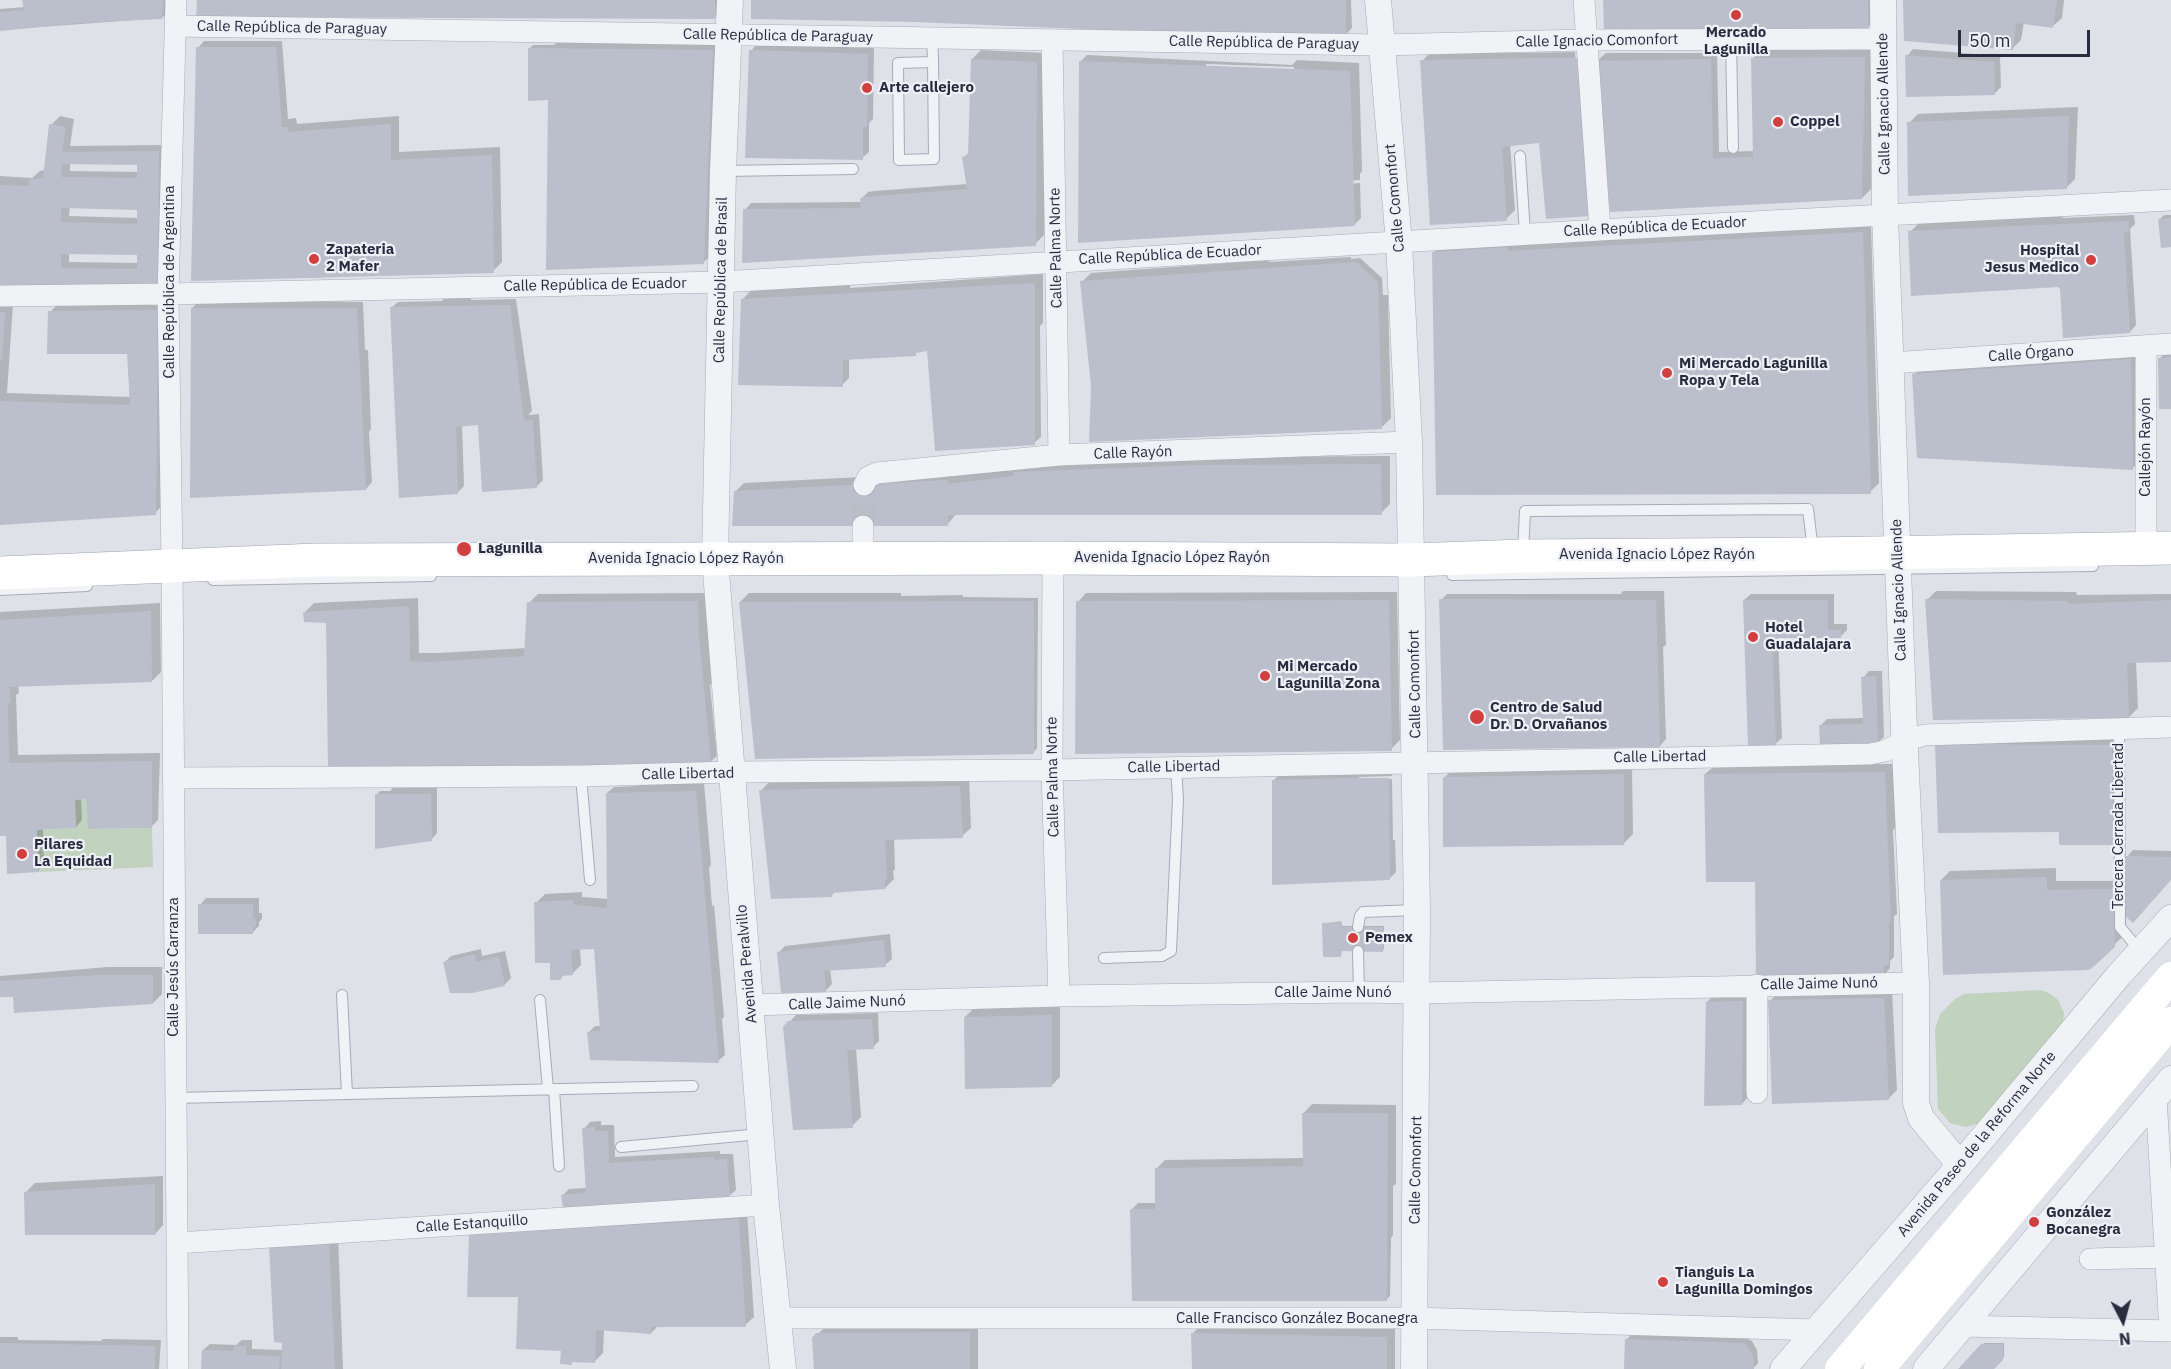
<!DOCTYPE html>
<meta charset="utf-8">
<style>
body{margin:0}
#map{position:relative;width:2171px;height:1369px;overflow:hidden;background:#dee1e8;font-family:"IBM Plex Sans",sans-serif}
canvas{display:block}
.north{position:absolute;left:2093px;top:1291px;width:60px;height:60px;-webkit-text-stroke:4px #eef0f6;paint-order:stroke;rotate:174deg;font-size:16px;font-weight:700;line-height:24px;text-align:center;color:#272c3f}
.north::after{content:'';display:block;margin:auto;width:21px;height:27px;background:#272c3f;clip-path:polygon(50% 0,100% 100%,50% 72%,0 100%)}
.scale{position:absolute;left:1958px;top:30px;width:132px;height:27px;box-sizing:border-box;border:3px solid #272c3f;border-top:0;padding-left:8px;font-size:18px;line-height:21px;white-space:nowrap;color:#272c3f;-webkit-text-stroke:4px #eef0f6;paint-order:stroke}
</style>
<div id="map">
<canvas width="2171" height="1369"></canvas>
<div class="north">N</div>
<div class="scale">50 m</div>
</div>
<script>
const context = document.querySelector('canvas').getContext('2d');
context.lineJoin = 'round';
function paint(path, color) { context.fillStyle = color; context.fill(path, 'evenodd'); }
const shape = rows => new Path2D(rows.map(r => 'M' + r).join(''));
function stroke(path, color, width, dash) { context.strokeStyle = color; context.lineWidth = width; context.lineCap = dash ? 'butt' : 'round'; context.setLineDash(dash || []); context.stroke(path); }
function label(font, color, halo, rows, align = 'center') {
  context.font = font + ' "IBM Plex Sans",sans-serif'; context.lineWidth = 4.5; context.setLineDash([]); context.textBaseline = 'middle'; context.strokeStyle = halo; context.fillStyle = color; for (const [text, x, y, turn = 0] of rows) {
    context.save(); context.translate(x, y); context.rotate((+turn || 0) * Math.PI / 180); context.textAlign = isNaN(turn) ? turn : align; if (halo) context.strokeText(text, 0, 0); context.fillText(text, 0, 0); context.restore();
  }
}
const green = shape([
 [86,799,89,829,152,828,153,867,38,872,37,830,76,828,75,800],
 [2040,990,2049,993,2058,1000,2064,1013,2063,1024,1980,1123,1966,1127,1950,1123,1938,1109,1935,1029,1940,1014,1955,999,1964,994]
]);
const shadow = shape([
 [23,0,171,0,171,9,162,18,0,30,0,9,25,7],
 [198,0,721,0,721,11,715,17],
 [753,0,1351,0,1352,28,1345,35],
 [1605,0,1876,0,1876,20,1867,28],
 [1905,0,2064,0,2062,18,2053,26,2024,22,2021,40,2012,49],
 [204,41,282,41,288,119,296,118,297,124,399,116,399,152,500,147,502,262,493,271,302,278,198,48],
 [721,42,710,256,704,262,549,99,529,49,533,45,554,45,556,43],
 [757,44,874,48,873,119,869,123,869,152,862,158,751,51],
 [1873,49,1871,189,1862,198,1611,210,1597,61,1606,53,1717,53,1719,152,1755,151,1752,59,1761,50],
 [1913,49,2000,56,2001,87,1995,93,1907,56],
 [981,50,1045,53,1044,235,1035,244,745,210,751,203,862,202,861,199,868,192,874,191,968,184,964,158,969,152,972,59],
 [1514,51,1514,53,1575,52,1581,119,1588,116,1541,142,1510,144,1515,210,1506,219,1422,61,1431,52],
 [1087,55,1292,65,1297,60,1359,63,1362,171,1360,174,1360,180,1328,182,1328,185,1360,183,1361,218,1355,224,1080,62],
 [1206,64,1294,67,1294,70,1206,67],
 [2078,107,2075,179,2066,188,1909,123,1918,114],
 [60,116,74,119,70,146,165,145,164,277,0,284,0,176,32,178,40,171,45,170,51,125],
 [70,163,139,163,139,172,70,171],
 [70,207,139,208,139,218,69,216],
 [69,253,139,254,139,263,69,262],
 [2134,215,2135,224,2130,229,2136,325,2130,332,2060,282,1910,232,1919,223,2062,216,2063,218],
 [2164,215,2171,215,2171,246,2160,219],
 [1871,224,1879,483,1870,492,1433,253,1442,244],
 [1351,257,1351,259,1360,258,1382,278,1383,295,1388,295,1391,418,1382,427,1082,282,1091,273,1268,260,1269,262],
 [1043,274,1043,323,1040,326,1041,437,1034,443,928,349,918,351,915,354,849,358,849,378,842,385,743,299,751,290,850,285,850,288],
 [444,298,471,298,471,300,516,299,532,411,528,415,539,414,543,480,536,487,479,423,462,425,464,486,457,493,391,308,398,302,442,301],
 [201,299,363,302,365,350,368,350,371,429,369,432,372,482,366,489,192,308],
 [167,302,164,504,155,513,0,523,0,304,13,304,7,393,131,397,128,353,50,312,56,306],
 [2139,351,2141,459,2133,468,1914,375,1920,368],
 [2166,352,2171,352,2171,407,2159,359],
 [1390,456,1390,504,1381,513,956,514,947,525,735,492,744,483,957,472,956,476,1019,468,1024,463,1208,457],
 [1623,591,1664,591,1666,645,1663,647,1666,739,1660,746,1441,600,1447,594,1621,594],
 [1936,591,2076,592,2077,595,2171,594,2171,661,2136,661,2138,708,2129,717,1927,600],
 [1397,592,1400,740,1391,749,1078,602,1086,593],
 [707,593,713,682,710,685,717,756,710,762,542,771,328,622,305,612,314,603,418,598,419,653,439,653,526,648,529,603,538,594],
 [749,593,901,593,901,596,963,595,963,597,1038,598,1037,748,1033,753,740,602],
 [1751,594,1834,594,1834,624,1847,624,1847,630,1840,637,1778,636,1782,738,1775,744,1744,600],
 [160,603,161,672,152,681,18,685,19,693,16,695,18,755,160,753,158,820,151,827,88,798,81,798,82,820,76,827,43,828,44,864,38,871,7,835,0,835,0,612],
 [1869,671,1882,671,1884,737,1877,743,1821,725,1827,719,1864,718,1863,678],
 [2118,739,2118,783,2114,788,2116,788,2119,837,2113,843,2060,829,1936,745],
 [1894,764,1896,828,1893,830,1897,914,1894,916,1894,957,1890,961,1890,968,1884,975,1757,881,1705,774,1712,768,1737,767,1739,765],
 [1632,766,1633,834,1624,843,1445,777,1451,771],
 [1359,770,1359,775,1392,774,1392,776,1359,777,1359,780,1392,779,1393,840,1395,840,1396,872,1389,879,1274,780,1283,771],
 [969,777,971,828,962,836,894,839,895,869,893,871,894,879,885,888,835,892,832,895,761,791,769,782,844,780,845,782,885,782,888,779],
 [704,783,711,865,709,868,712,906,714,905,724,1017,722,1019,725,1055,718,1061,589,1032,595,1026,601,1026,596,948,580,949,581,965,572,974,565,974,561,978,551,962,536,903,545,894,582,892,582,897,609,899,607,793,614,787,638,786,640,784],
 [393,788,437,788,437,833,431,840,376,795,380,791,390,791],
 [2133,850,2171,851,2171,879,2127,857],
 [2056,868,2056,881,2122,881,2123,936,2114,945,1941,880,1950,871],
 [206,898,259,898,259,913,262,913,262,919,259,922,259,926,252,933,200,905],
 [1341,921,1342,926,1384,926,1384,949,1382,950,1342,950,1341,956,1324,924],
 [890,934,892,959,885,965,830,969,832,984,825,991,778,953,785,946],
 [481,949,482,956,505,951,511,978,505,984,472,992,444,963,451,956],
 [108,967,162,967,162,994,153,1003,0,995,0,976],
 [1892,990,1897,1090,1888,1099,1770,1001,1779,992],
 [1711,998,1746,998,1748,1097,1742,1104,1707,1002],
 [1060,1007,1060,1077,1051,1086,965,1017,974,1008],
 [878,1013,879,1041,873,1047,856,1048,861,1117,852,1126,784,1028,796,1015],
 [1312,1104,1396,1105,1396,1184,1393,1186,1393,1235,1391,1238,1390,1296,1386,1300,1131,1210,1138,1203,1157,1203,1156,1169,1165,1160,1304,1158,1304,1113],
 [601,1121,601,1125,614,1125,615,1157,720,1151,720,1154,733,1154,736,1190,729,1196,563,1195,569,1189,588,1188,584,1129,590,1122],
 [163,1176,163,1225,155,1234,26,1192,35,1183],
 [747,1211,754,1317,745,1325,658,1326,651,1333,604,1329,603,1353,594,1362,574,1361,571,1363,562,1349,470,1235],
 [338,1234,343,1369,202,1369,203,1350,210,1344,236,1345,242,1340,252,1340,252,1349,283,1350,270,1247],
 [978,1324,978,1369,816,1369,814,1338,825,1327],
 [1202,1324,1395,1328,1395,1369,1193,1369,1193,1333],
 [1635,1331,1748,1339,1752,1341,1757,1350,1758,1363,1753,1369,1626,1369,1626,1340],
 [0,1337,18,1337,18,1340,101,1341,103,1339,161,1340,159,1369,0,1369],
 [1984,1343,2004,1343,2004,1357,1992,1369,1960,1369]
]);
const building = shape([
 [22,0,163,0,162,19,79,23,0,31,0,12,24,10],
 [197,0,715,0,715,19,196,17],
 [751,0,1346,0,1346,36,1127,31,916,22,751,19],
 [1603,0,1868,0,1868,30,1604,32],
 [1903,0,2057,0,2053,28,2016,23,2013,50,1904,41],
 [196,47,276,47,282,127,288,127,288,132,391,124,391,160,492,155,494,273,191,281],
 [528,48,713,50,704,264,546,270,548,100,528,101],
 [749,50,868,54,867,127,863,127,863,160,745,158],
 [1905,55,1994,62,1995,95,1906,97],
 [1865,57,1862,199,1610,212,1596,61,1711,59,1713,158,1753,157,1751,58],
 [1544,58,1577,58,1591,216,1546,219,1539,143,1502,147,1507,221,1430,225,1420,60],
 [971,59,1037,62,1036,246,742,263,743,209,861,208,860,198,866,197,967,189,962,157,968,155],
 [1079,61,1350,71,1355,226,1078,243],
 [2069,116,2067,189,1908,196,1907,122],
 [49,124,66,127,62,152,159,151,158,285,0,286,0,185,29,186,29,179,43,178],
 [62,164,137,165,137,178,61,177],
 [61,208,137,210,137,224,61,222],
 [61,254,137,255,137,269,61,268],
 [2171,218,2171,247,2161,248,2158,219],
 [2128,221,2129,232,2124,233,2130,333,2063,338,2060,289,2058,287,1911,296,1908,231],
 [1863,232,1871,494,1436,495,1432,252,1507,247,1508,251],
 [1356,262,1378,282,1382,429,1089,442,1091,386,1080,281],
 [1035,283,1035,445,935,451,927,351,916,353,916,356,843,360,843,387,738,385,741,299],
 [510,305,524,421,533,420,537,488,482,492,478,425,456,427,458,494,399,498,390,307],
 [191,308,357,308,366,490,190,498],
 [158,310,156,515,0,525,0,401,130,405,127,354,47,354,48,311],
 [0,312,5,312,2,361,0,361],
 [2171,357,2171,409,2159,409,2158,358],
 [2131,359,2133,470,1917,458,1912,374],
 [1381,464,1382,515,948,515,948,526,732,526,734,491,948,480,948,484,1014,476,1013,472,1199,465],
 [1439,599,1656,600,1660,747,1443,750],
 [1925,599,2068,601,2068,604,2171,600,2171,662,2127,663,2129,718,1933,720],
 [1389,600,1392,751,1075,754,1076,601],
 [1743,600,1828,600,1828,630,1841,630,1841,638,1772,638,1776,746,1748,746],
 [698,601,699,634,711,764,328,770,326,623,304,622,303,612,409,606,410,661,429,662,524,656,527,602],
 [1034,601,1034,754,755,759,739,602],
 [151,611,152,682,9,687,11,703,8,703,9,763,152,761,152,828,88,829,86,799,75,800,76,828,37,830,38,872,7,874,6,836,0,836,0,620],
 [1876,676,1878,745,1820,745,1819,725,1863,724,1861,677],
 [1935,744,2112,745,2113,845,2059,845,2059,832,1938,833],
 [1885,772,1891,922,1889,922,1889,965,1884,965,1884,976,1756,977,1755,882,1706,882,1704,774],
 [1624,774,1624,845,1443,847,1443,777],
 [1351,778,1389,778,1390,880,1272,885,1272,780],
 [960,786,963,838,885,840,887,879,885,880,885,889,832,893,832,897,771,899,759,790],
 [696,791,719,1063,590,1060,587,1032,600,1031,594,949,571,950,573,975,561,976,561,980,550,980,550,963,535,963,534,902,573,900,574,905,607,908,606,793],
 [375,794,431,794,432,841,375,849],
 [2126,856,2171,857,2171,880,2133,923,2126,917],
 [2047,877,2047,890,2113,889,2115,947,2091,969,2086,970,1943,975,1940,880],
 [198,904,253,904,253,919,256,919,256,927,253,927,253,934,198,934],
 [1340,922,1341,927,1383,927,1383,952,1341,951,1341,957,1323,957,1322,923],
 [884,940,886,967,824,971,826,992,781,993,777,952],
 [475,954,476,962,499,956,505,986,472,993,450,993,443,962],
 [98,975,153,975,153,1004,14,1013,13,997,0,997,0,981],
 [1884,998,1889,1100,1772,1104,1768,1000],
 [1743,1001,1742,1105,1704,1106,1706,1002],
 [1052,1015,1052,1087,965,1089,964,1017],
 [872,1019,874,1049,847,1050,853,1128,793,1130,783,1027,788,1021],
 [1302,1113,1388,1113,1387,1301,1132,1301,1130,1209,1155,1209,1155,1168,1303,1166],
 [595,1127,595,1131,608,1131,609,1163,714,1157,714,1160,727,1159,730,1198,563,1208,561,1195,586,1193,582,1128],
 [155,1184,155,1235,25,1235,24,1192],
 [739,1219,746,1327,651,1327,651,1334,596,1330,595,1363,572,1362,572,1365,560,1364,561,1351,516,1349,518,1297,467,1297,469,1234],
 [329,1242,335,1369,281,1369,282,1343,274,1342,269,1246],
 [970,1332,970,1369,814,1369,812,1338,816,1333],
 [1191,1333,1387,1337,1387,1369,1192,1369],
 [1625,1339,1745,1343,1753,1355,1754,1369,1624,1369],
 [0,1343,155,1346,155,1369,0,1369],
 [1981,1344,2003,1344,2003,1360,1994,1369,1958,1369],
 [234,1346,246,1346,246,1355,280,1356,279,1369,201,1369,202,1350,233,1351]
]);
const minorTunnel = shape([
 [863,526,864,485]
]);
const service = shape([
 [932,38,933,59,934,159,899,160,898,63,933,62],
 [1731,39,1733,148],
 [1520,156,1525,234],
 [723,171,853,169],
 [1523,553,1525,511,1808,509,1813,551],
 [1452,575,2093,566],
 [213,580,431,576],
 [0,590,87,586],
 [2119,728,2120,927,2141,952],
 [581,776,590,880],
 [1358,927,1360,916,1363,912,1417,910],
 [1358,951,1359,992],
 [1104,958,1162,956,1171,951,1178,799,1176,767],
 [342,995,347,1094],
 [540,1000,548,1089],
 [554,1089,559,1166],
 [175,1098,693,1086],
 [621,1147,760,1134]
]);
const minor = shape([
 [176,0,168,294,172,565,178,1369],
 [1584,0,1600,230],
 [175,26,1381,45,1585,40,1884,39],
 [1052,40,1059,455],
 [0,296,168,294,721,282,1600,230,2171,200],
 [2146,346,2146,548],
 [1891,363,2171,344],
 [864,485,868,477,877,473,1059,455,1409,442],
 [863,558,863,526],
 [1053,558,1052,770,1059,996],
 [173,778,581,776,732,772,1052,770,1870,754,1885,751,1905,741,1924,735,2171,727],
 [1757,985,1757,1093],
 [751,1005,1059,996,1359,992,1417,993,1916,983],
 [2156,1097,2170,1331],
 [177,1243,766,1205],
 [2090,1259,2166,1257],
 [778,1318,1414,1318,1816,1330],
 [1961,1326,2171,1331]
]);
const tertiary = shape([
 [730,0,723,171,715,559,766,1205,783,1369],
 [1378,0,1399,243,1409,442,1417,910,1414,1369],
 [1883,0,1885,215,1904,730,1916,983,1916,1103,1921,1118,1960,1165],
 [1783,1369,1960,1165,2119,975,2171,918],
 [1926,1369,2171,1079]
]);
const secondary = shape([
 [1840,1369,2171,977],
 [1879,1369,2171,1022]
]);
const primary = shape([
 [0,573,316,560,1053,558,1412,560,1523,556,1813,554,2171,548]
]);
const markers = [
 [1736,15,6,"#d13f40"],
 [867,88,6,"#d13f40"],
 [1778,122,6,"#d13f40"],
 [314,259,6,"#d13f40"],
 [2091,260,6,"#d13f40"],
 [1667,373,6,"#d13f40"],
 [464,549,8,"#d13f40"],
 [1753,637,6,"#d13f40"],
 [1265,676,6,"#d13f40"],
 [1477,717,8,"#d13f40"],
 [22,854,6,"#d13f40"],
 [1353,938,6,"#d13f40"],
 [2034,1222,6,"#d13f40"],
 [1663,1282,6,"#d13f40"]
];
const streetNames = [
 ["Calle República de Paraguay",292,28,1],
 ["Calle República de Paraguay",778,36,1],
 ["Calle Ignacio Comonfort",1597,41,-1],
 ["Calle República de Paraguay",1264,43,1],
 ["Calle Ignacio Allende",1884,104,-91],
 ["Calle Comonfort",1395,198,-95],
 ["Calle República de Ecuador",1655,227,-3],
 ["Calle Palma Norte",1056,248,-91],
 ["Calle República de Ecuador",1170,255,-3],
 ["Calle República de Brasil",721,280,-89],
 ["Calle República de Argentina",170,282,-90],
 ["Calle República de Ecuador",595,285,-1],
 ["Calle Órgano",2031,354,-4],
 ["Callejón Rayón",2146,447,-90],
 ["Calle Rayón",1133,453,-2],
 ["Avenida Ignacio López Rayón",1657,555],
 ["Avenida Ignacio López Rayón",1172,558],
 ["Avenida Ignacio López Rayón",686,559],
 ["Calle Ignacio Allende",1899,590,-92],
 ["Calle Comonfort",1415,684,-91],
 ["Calle Libertad",1660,757,-1],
 ["Calle Libertad",1174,767,-1],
 ["Calle Libertad",688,774,-1],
 ["Calle Palma Norte",1053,777,-91],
 ["Tercera Cerrada Libertad",2119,826,-90],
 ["Avenida Peralvillo",747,964,-95],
 ["Calle Jesús Carranza",174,967,-90],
 ["Calle Jaime Nunó",1819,984,-1],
 ["Calle Jaime Nunó",1333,993],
 ["Calle Jaime Nunó",847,1003,-2],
 ["Avenida Paseo de la Reforma Norte",1977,1144,-50],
 ["Calle Comonfort",1416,1170,-89],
 ["Calle Estanquillo",472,1224,-4],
 ["Calle Francisco González Bocanegra",1297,1319]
];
const poiNames = [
 ["Mercado",1736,33,"center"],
 ["Lagunilla",1736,50,"center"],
 ["Arte callejero",879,88],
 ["Coppel",1790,122],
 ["Zapateria",326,250],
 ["2 Mafer",326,267],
 ["Hospital",2079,251,"right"],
 ["Jesus Medico",2079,268,"right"],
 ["Mi Mercado Lagunilla",1679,364],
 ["Ropa y Tela",1679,381],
 ["Lagunilla",478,549],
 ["Hotel",1765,628],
 ["Guadalajara",1765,645],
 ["Mi Mercado",1277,667],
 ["Lagunilla Zona",1277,684],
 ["Centro de Salud",1490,708],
 ["Dr. D. Orvañanos",1490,725],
 ["Pilares",34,845],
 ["La Equidad",34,862],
 ["Pemex",1365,938],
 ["González",2046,1213],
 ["Bocanegra",2046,1230],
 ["Tianguis La",1675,1273],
 ["Lagunilla Domingos",1675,1290]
];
paint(green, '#c1d2bf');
paint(shadow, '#0003');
paint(building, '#bbbfcb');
stroke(minorTunnel, '#b9bdc6', 21, [21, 10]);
stroke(service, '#a7abb5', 12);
stroke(minor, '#a7abb5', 22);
stroke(tertiary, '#a7abb5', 27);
stroke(primary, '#9da3b4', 34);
stroke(service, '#f1f2f6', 10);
stroke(minor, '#f1f2f6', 21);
stroke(tertiary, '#f1f2f6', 26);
stroke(secondary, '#fff', 30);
stroke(primary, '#fff', 33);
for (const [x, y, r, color] of markers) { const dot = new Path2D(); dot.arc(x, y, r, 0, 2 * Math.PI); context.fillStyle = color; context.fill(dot); stroke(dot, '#eef0f6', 2); }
label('15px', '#272c3f', '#eef0f6', streetNames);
label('bold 15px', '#272c3f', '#eef0f6', poiNames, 'left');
</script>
